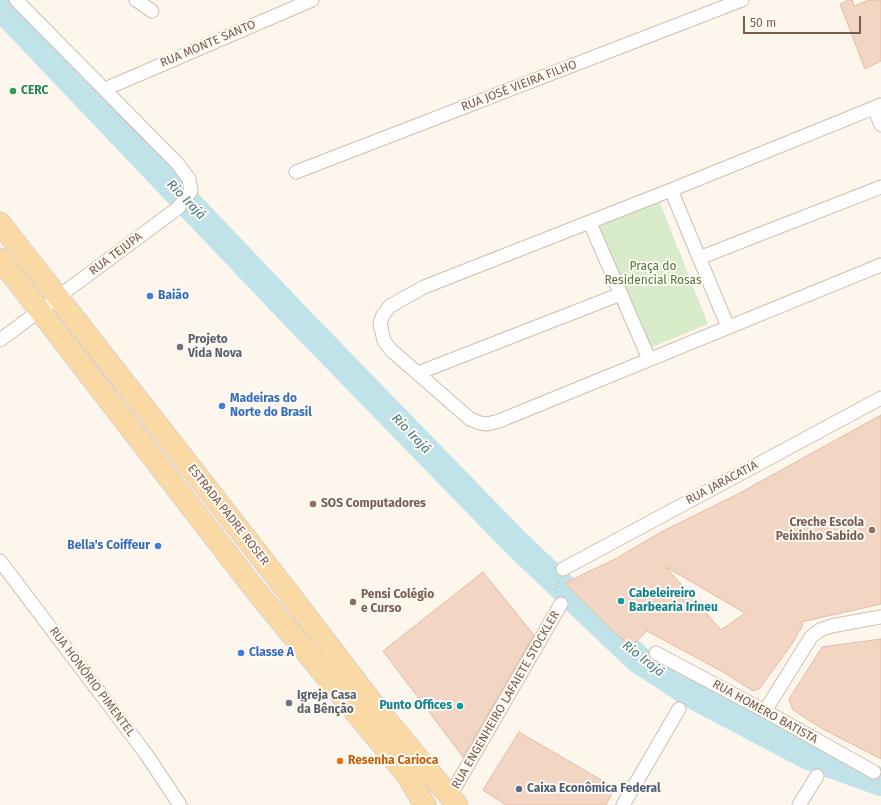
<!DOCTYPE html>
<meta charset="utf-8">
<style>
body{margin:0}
#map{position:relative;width:881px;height:805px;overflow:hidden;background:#fdf6ec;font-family:"Fira Sans",sans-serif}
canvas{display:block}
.scale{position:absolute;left:743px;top:16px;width:118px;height:18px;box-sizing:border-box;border:2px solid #7a5c4d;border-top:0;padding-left:5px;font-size:12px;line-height:14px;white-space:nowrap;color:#7a5c4d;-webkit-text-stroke:3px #fffaf3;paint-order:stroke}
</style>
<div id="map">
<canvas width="881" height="805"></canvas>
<div class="scale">50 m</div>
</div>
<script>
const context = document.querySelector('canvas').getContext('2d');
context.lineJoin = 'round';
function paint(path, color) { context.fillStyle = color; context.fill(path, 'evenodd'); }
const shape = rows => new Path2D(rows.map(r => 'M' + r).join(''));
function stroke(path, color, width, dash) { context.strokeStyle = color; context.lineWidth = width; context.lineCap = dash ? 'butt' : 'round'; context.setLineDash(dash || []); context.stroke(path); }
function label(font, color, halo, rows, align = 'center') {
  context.font = font + ' "Fira Sans",sans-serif'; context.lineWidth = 4; context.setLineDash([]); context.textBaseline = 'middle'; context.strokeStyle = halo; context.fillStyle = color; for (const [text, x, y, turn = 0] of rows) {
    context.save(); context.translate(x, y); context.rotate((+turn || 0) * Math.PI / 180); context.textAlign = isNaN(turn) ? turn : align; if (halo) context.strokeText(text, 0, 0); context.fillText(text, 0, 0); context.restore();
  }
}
const green = shape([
 [658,198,708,324,648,349,598,223]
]);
const river = shape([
 [0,6,301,322,516,543,638,659,693,695,809,756,881,782]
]);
const building = shape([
 [849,0,852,0,854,6,869,0,881,0,881,61,865,69,840,4,849,0],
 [881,415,881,604,801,622,803,625,792,644,759,689,753,691,723,672,647,631,631,646,615,633,565,583,617,558,661,532,738,494,881,415],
 [666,567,745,613,721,630,666,567],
 [483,572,534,635,463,757,383,651,483,572],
 [881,639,881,759,821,728,793,710,789,699,822,647,881,639],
 [519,732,615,788,606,805,506,805,483,790,519,732]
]);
const path = shape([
 [556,593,554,589,560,582]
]);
const street = shape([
 [136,0,152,11],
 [105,89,312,0],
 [881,105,671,190,424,287,390,306,383,315,380,323,384,341,391,350,470,419,480,423,487,424,499,421,881,265],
 [874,108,881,125],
 [296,172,742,0],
 [671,190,728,327],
 [590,223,649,359],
 [699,258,881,187],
 [0,340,178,208,191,191,189,179,177,163,16,0],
 [418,373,621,294],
 [0,561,146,754,180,805],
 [563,569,881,398],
 [656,653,765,711,874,772],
 [765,711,811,637,820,630,831,626,881,617],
 [450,796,561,604],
 [623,805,679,709],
 [799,805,817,776]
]);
const primary = shape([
 [0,223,284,587,374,705,457,805],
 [0,259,256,591,407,775,425,805]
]);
const markers = [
 [13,91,4,"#2e9e5b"],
 [150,296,4,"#3f7fe0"],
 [180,347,4,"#6b7280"],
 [222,406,4,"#3f7fe0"],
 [313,504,4,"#8d6e63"],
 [872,530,4,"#8d6e63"],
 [158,546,4,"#3f7fe0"],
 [621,601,4,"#0f9aa8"],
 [353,602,4,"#8d6e63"],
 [241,653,4,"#3f7fe0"],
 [289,703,4,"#6b7280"],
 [460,706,4,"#0f9aa8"],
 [340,761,4,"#e8710a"],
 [519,789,4,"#5c6f8a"]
];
const streetNames = [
 ["RUA MONTE SANTO",208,44,-23],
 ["RUA JOSÉ VIEIRA FILHO",519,86,-21],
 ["RUA TEJUPA",116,254,-37],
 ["RUA JARACATIA",722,483,-28],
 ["ESTRADA PADRE ROSER",228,515,52],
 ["RUA HONÓRIO PIMENTEL",92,682,53],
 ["RUA ENGENHEIRO LAFAIETE STOCKLER",506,700,-60],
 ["RUA HOMERO BATISTA",765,712,29]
];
const leisureNames = [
 ["CERC",21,91]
];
const parkNames = [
 ["Praça do",653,267],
 ["Residencial Rosas",653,281]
];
const shopNames = [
 ["Baião",158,296],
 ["Madeiras do",230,399],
 ["Norte do Brasil",230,413],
 ["Bella's Coiffeur",150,546,"right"],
 ["Classe A",249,653]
];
const worshipNames = [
 ["Projeto",188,340],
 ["Vida Nova",188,354],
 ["Igreja Casa",297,696],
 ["da Bênção",297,710]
];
const educationNames = [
 ["SOS Computadores",321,504],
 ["Creche Escola",864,523,"right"],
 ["Peixinho Sabido",864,537,"right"],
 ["Pensi Colégio",361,595],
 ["e Curso",361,609]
];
const cultureNames = [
 ["Cabeleireiro",629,594],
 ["Barbearia Irineu",629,608],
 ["Punto Offices",452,706,"right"]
];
const foodNames = [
 ["Resenha Carioca",348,761]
];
const serviceNames = [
 ["Caixa Econômica Federal",527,789]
];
const waterNames = [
 ["Rio Irajá",186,200,46],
 ["Rio Irajá",411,434,46],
 ["Rio Irajá",643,659,38]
];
paint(green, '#d8ecc9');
stroke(river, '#bfe3e8', 28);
paint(building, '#f3d5c3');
stroke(building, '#e6bba3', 1);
stroke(street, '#d1beb0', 15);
stroke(primary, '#dad1cd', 23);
stroke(path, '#d9b8a5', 2.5, [1, 3]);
stroke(street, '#fff', 13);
stroke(primary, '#fbd9a5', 21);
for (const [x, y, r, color] of markers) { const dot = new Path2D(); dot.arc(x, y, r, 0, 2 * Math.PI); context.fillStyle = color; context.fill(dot); stroke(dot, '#fffaf3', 1.5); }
label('12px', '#7a5c4d', '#fffaf3', streetNames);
label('bold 12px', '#27864d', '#fffaf3', leisureNames, 'left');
label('12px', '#537a41', '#fffaf3', parkNames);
label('bold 12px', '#366cbe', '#fffaf3', shopNames, 'left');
label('bold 12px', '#5b616d', '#fffaf3', worshipNames, 'left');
label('bold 12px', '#785e54', '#fffaf3', educationNames, 'left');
label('bold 12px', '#0d838f', '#fffaf3', cultureNames, 'left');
label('bold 12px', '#c56008', '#fffaf3', foodNames, 'left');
label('bold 12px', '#4e5e75', '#fffaf3', serviceNames, 'left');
label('italic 13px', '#437c86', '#fffaf3', waterNames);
</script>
